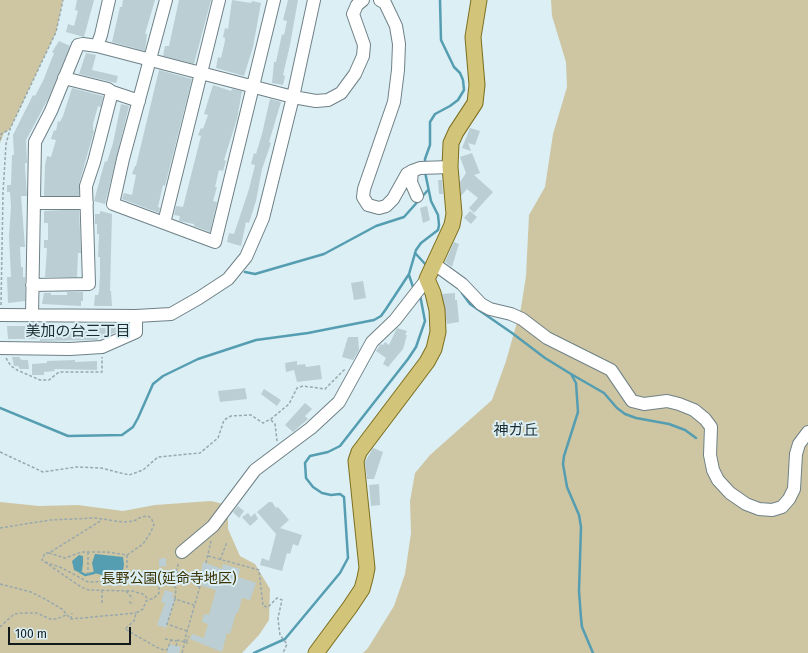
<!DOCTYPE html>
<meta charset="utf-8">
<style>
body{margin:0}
#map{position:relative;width:808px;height:653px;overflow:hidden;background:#dbeff5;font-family:"Fira Sans",sans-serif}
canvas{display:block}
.scale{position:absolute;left:8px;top:627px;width:123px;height:18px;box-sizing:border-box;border:2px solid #131a1c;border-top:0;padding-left:5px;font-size:12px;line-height:14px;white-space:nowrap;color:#131a1c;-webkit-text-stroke:3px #dbeff5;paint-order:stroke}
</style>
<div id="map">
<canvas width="808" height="653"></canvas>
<div class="scale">100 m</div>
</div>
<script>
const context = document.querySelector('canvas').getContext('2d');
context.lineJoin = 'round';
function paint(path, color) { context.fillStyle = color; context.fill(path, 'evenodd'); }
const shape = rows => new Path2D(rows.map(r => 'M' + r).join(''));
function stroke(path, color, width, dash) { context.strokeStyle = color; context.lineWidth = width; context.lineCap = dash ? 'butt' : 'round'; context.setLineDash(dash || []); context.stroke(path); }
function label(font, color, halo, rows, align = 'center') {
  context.font = font + ' "Fira Sans","Noto Sans JP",sans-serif'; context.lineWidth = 4; context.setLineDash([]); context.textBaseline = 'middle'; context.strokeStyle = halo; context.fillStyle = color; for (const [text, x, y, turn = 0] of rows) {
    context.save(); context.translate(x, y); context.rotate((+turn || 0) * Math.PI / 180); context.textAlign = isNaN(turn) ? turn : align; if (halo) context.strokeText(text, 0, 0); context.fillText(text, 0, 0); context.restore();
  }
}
const green = shape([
 [0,0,63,0,56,32,10,129,4,133,0,143],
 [551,0,808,0,808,653,363,653,368,648,394,606,405,574,411,533,410,501,415,473,430,455,492,400,506,361,521,308,526,276,529,215,545,187,553,134,567,87,566,62,552,16],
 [211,501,223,504,228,515,228,529,240,556,255,564,270,589,269,620,259,635,242,653,0,653,0,502,39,506,78,505,123,511,155,505]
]);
const water = shape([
 [95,554,123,557,124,565,122,576,114,578,94,573,92,563],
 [79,555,83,556,83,563,82,571,78,572,74,570,72,561]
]);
const stream = shape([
 [425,165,425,159,430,145,430,122,435,114,450,106,458,100,464,90,463,80,460,73,454,67,441,40,440,0],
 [415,253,427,266],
 [245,272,255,274,324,254,376,226,404,217,428,190],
 [409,275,413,287],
 [462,293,470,304,512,333,545,358,571,374,576,383,578,412,564,456,563,464,567,487,579,515,581,527,579,591,581,618,582,627,593,653],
 [571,374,604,393,617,408,625,414,636,418,669,424,685,430,696,438],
 [0,408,68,436,122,435,133,427,138,418,153,384,163,376,198,359,256,340,308,333,374,320,381,316,386,309,409,274,416,250,421,243,438,230,439,225,438,215,431,201,425,172],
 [80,572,85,575,94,573],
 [254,653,285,639,340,573,348,558,344,497,340,494,331,495,322,493,313,487,306,478,305,463,310,456,328,452,340,446,408,359,416,347,425,321,420,295]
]);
const building = shape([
 [77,0,94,0,84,37,66,32,68,24,74,26,78,11,75,10],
 [123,0,155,0,145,34,147,34,145,51,112,42,120,7,122,7],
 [179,0,211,0,194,64,163,56,165,46,169,46],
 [232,0,251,3,252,1,261,3,253,47,244,76,216,68,218,57,221,58,225,41,225,38,223,37,225,28,228,29],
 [288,0,298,0,290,45,283,75,285,76,283,85,272,83,274,62,276,62,282,34,284,35,287,21,283,20],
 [59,41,70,46,49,97,26,140,27,163,25,163,25,167,27,196,21,196,25,247,20,247,21,267,23,267,23,277,25,277,25,301,8,303,7,277,11,277,9,236,11,206,10,192,7,192,7,185,11,185,12,155,14,155,13,135,33,95,35,96,43,81,54,53,52,52],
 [86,53,96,55,92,70,118,76,116,83,79,74],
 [159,70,192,79,165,186,163,185,158,207,160,208,159,213,122,199,124,193,132,195,136,175,132,174,135,166,136,166],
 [213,85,231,91,232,89,242,91,237,119,224,160,226,161,223,171,219,170,215,187,217,187,213,201,217,202,210,232,194,226,194,224,179,221,180,216,174,215,176,206,183,207,201,136,198,135,201,128,203,129,208,115,204,114],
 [72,88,103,96,101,107,98,106,93,124,93,130,94,131,79,184,79,196,44,196,45,165,47,156,51,157,56,140,51,139,54,130,56,131,58,121,60,122,63,116],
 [270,99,281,102,269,142,271,143,262,169,256,201,249,223,246,222,241,246,227,242,229,233,234,234,249,189,255,165,251,164,254,153,256,154,262,134],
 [121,104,129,106,105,204,94,201,103,168,105,161,107,162,113,143],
 [470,128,480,131,475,145,468,143,471,151,462,148],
 [472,153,480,173,474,175,493,192,474,213,469,208,478,198,467,189,461,196,460,182,466,173,460,157],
 [438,180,442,180,443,194,439,194],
 [427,206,430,220,423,223,420,208],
 [64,210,79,210,81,253,78,253,77,277,45,277,47,248,44,248,44,240,48,240,48,223,44,223,44,211],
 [100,211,112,214,110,291,111,291,112,306,94,306,95,295,98,295,99,291,100,274,100,257,98,257,99,234,97,234,97,224,95,224,95,214,100,214],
 [470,211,477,217,471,224,464,218],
 [454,242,459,244,452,267,445,262],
 [363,281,366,298,354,300,351,283],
 [67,292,83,292,83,301,81,301,81,306,42,304,44,293,51,293,51,295,67,295],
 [455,293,455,300,457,300,459,322,447,324,442,294],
 [7,326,32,326,32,328,60,330,89,329,89,327,98,326,123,327,123,329,105,337,98,338,98,340,40,341,40,339,8,339],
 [397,328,407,331,405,335,407,335,403,349,388,367,383,364,386,358,376,351,381,344,383,345,385,342,389,345],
 [348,337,358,337,359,350,353,360,342,357],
 [12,357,20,357,20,359,23,360,28,360,29,369,20,369,18,366,14,366],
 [75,360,75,362,97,361,97,370,54,369,55,371,44,372,44,375,32,375,32,364,47,363,47,361],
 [297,361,297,365,305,364,306,367,320,365,322,379,297,382,294,370,286,372,285,363],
 [245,388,247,399,220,402,218,391],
 [264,389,281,400,277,406,261,394],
 [305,403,312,409,305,416,308,419,293,432,285,425],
 [373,448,383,452,374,479,367,479,365,462],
 [379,484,380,505,371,506,369,485],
 [269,502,272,502,276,508,278,507,289,520,280,528,302,535,298,546,293,544,290,554,287,553,282,571,260,565,262,558,269,561,276,534,257,512],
 [238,506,244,511,239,518,233,512],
 [248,513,251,517,255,513,258,519,250,526,242,517],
 [166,558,166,566,159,567,159,559],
 [203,562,222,569,223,564,240,569,238,577,256,583,250,600,242,598,238,613,236,613,230,634,227,633,222,652,190,639,192,634,204,638,208,624,202,622,204,614,209,615,216,590,202,586,205,575,201,573],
 [165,590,174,593,172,597,175,598,166,628,157,625,165,603,161,602],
 [169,644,181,647,179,653,167,653]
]);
const path = shape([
 [0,140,1,134,9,130],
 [1,305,3,193,6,144,10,129,56,32,63,0],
 [6,358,11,366,17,370,40,380,49,380,59,372,102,372,102,357],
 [271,420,275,424,277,441],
 [0,452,43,472,76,467,101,468,129,475,143,470,158,457,200,453,218,438,224,420,231,416,251,415,263,423,271,419,289,404,297,388,303,386,325,389,345,369],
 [0,528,50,520,95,518,123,522,134,521,141,517,148,516,151,518,154,524,151,532,143,544,127,555,107,552,82,552,65,558,49,553,102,520],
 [88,552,88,574],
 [49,553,45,553,42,560,81,587,89,590,132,591,143,594,148,599],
 [127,555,127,573],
 [208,556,259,570,263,606,268,607,277,598,282,600,278,618,279,628,280,635,287,644,283,653],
 [220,560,227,542],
 [45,562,62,568,88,582,122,581,129,573,166,576,176,571,179,562],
 [206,563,211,541],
 [176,571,199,587],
 [198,571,204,573],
 [204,572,213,570],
 [127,577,136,581,150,582,167,581,176,588,175,599],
 [150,582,159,587,159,593,154,598,146,601,143,609,136,613,134,621,125,629,156,647,164,650,167,650,171,640],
 [0,584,31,592,45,599,62,609,71,619,136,613],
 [126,591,133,599],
 [129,602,134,604],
 [102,603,102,590],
 [71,619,72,613],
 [0,627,14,614,23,613,37,613,50,619,57,619,66,615],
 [187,631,167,624,175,599,194,605],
 [165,639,177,641],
 [184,642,205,569],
 [186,642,189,636],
 [176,646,178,640,188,643],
 [182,653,185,642]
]);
const minor = shape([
 [166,0,123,159,113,204,215,242,274,0],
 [380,0,385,3,396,26,399,44,398,70,394,102,364,189,363,197,368,205,379,208,386,206,393,199,407,174,412,171,420,168,450,167],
 [97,46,101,35,109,0],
 [64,78,108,89,112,92],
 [412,171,411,182,417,196],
 [34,203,87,203],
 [164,223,219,0],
 [433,263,462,284,481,304,490,309,511,314,522,319,547,338,611,370,632,401,644,404,667,401,679,404,694,410,705,419,711,427,710,455,713,470,718,480,730,493,746,504,759,509,772,510,782,507,789,499,794,489,796,454,799,444,808,432],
 [32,285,89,284,86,186,94,162,112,92,139,101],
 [0,315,136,316,171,314,199,298,228,279,246,257,263,218,293,97,314,0],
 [32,315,35,142,51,111,78,45,83,44,97,46,293,97,316,101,328,100,341,93,355,74,363,56,364,45,353,14,357,5,363,0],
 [0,348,70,349,102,347,136,332,136,316],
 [182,552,213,526,255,470,311,428,339,402,372,342,395,320,427,279]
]);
const major = shape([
 [316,653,350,607,362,589,365,578,367,568,356,461,359,452,427,362,434,349,438,332,437,310,433,293,427,279,452,225,454,214,450,167,451,143,456,132,475,103,477,85,473,37,479,0]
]);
const parkNames = [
 ["長野公園(延命寺地区)",169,579]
];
const neighbourhoodNames = [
 ["美加の台三丁目",78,332],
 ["神ガ丘",516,431]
];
paint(green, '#cec6a3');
paint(water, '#559db1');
stroke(stream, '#559db1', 2.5);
paint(building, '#baced4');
stroke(minor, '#6f8187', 14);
stroke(major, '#7c6e1e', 17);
stroke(path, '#98a8ac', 1.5, [3, 2]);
stroke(minor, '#fff', 12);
stroke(major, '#d2c479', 15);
label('14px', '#3a3100', '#dbeff5', parkNames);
label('15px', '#1d2d31', '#dbeff5', neighbourhoodNames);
</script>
